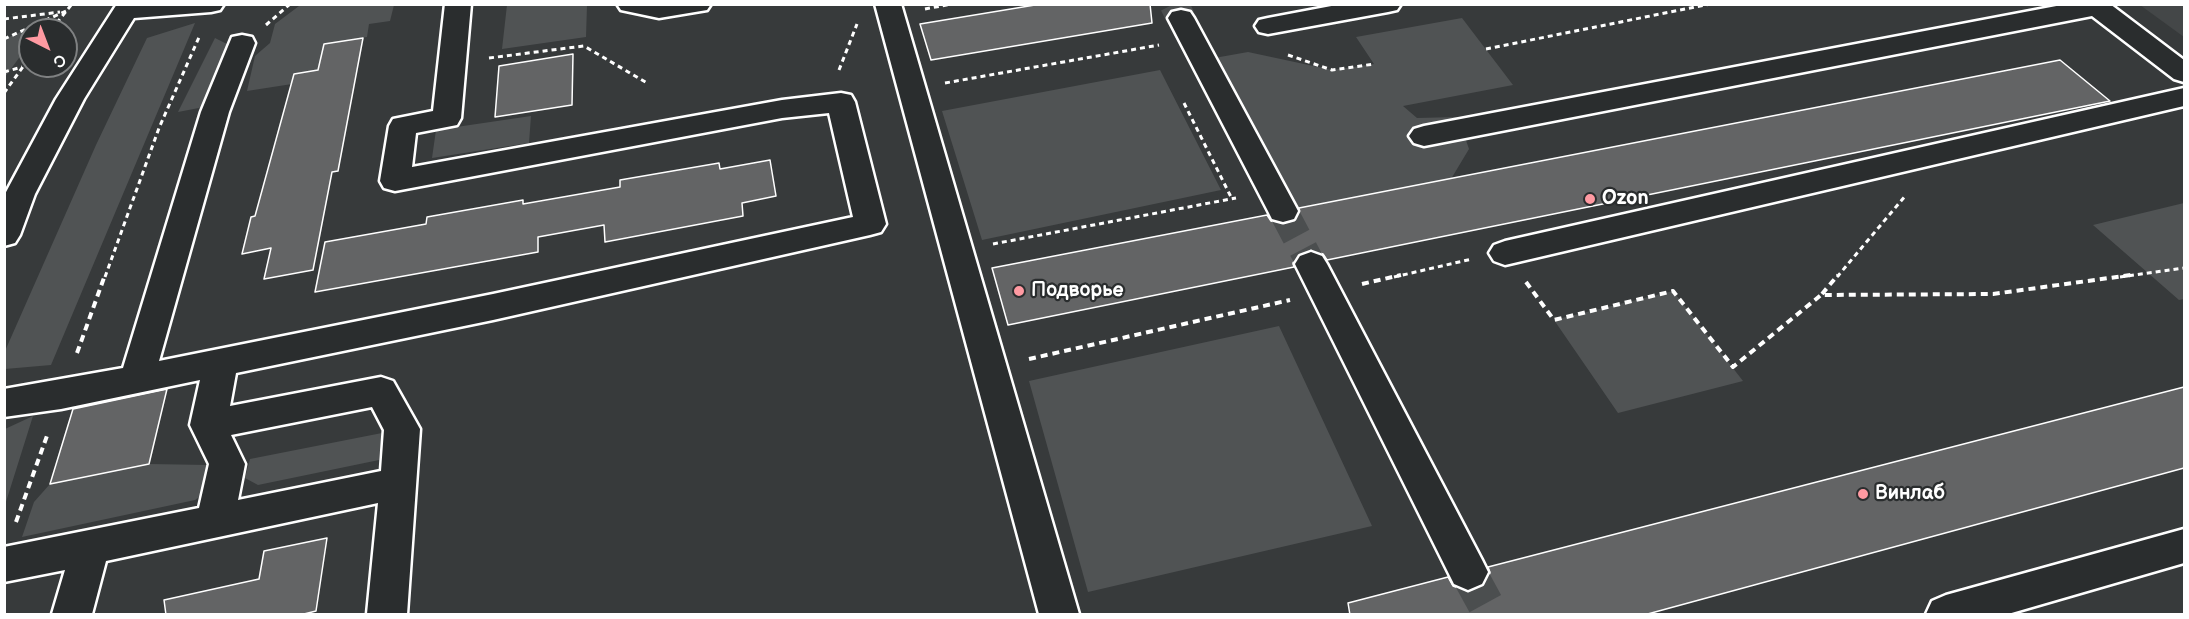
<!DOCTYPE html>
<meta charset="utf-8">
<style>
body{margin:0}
#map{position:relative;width:2189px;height:619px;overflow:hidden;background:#373a3b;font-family:"Balsamiq Sans",sans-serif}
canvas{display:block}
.frame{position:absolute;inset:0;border:6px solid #fff;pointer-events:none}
.north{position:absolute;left:18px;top:18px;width:60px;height:60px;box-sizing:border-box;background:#2a2d2e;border:2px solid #7f8182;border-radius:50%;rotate:138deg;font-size:16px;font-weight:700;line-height:24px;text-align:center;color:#fff}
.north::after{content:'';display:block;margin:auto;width:21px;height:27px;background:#ff9aa2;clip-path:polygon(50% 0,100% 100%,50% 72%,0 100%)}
</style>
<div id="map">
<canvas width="2189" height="619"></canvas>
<div class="frame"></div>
<div class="north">С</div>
</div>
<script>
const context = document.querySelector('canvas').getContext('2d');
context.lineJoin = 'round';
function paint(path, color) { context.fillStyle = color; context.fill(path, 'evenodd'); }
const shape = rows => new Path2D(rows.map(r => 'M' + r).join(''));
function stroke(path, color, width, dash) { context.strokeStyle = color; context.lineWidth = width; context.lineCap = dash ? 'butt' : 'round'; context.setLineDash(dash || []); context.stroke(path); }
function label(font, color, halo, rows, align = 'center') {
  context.font = font + ' "Balsamiq Sans",sans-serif'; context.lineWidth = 4.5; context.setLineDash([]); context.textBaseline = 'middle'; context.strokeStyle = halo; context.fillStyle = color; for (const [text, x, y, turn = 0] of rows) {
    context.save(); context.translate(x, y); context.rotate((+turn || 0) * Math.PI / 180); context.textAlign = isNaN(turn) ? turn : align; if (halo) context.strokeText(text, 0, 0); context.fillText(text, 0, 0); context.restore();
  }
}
const built = shape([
 [2140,5,2184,5,2184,37]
]);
const green = shape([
 [308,4,394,5,390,21,369,24,367,37,324,44,318,70,292,84,247,91,255,56,270,43,275,24,299,6],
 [507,5,587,5,586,37,502,49],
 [1462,18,1513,85,1403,106,1417,118,1458,117,1469,149,1451,179,1283,211,1203,60,1248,52,1332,70,1374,64,1356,37],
 [44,21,45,25,41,30,30,30,30,43,5,77,5,39],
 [195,23,51,365,5,369,5,351,96,145,147,38],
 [215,38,229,45,204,107,178,112],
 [1160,70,1221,190,982,240,942,111],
 [531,116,529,143,432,158,436,130],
 [2184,203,2184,299,2179,300,2093,225],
 [1673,291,1743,381,1618,413,1554,320],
 [1279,326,1372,526,1088,592,1029,381],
 [33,416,5,505,5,429],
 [382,433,379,460,258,485,245,478,250,459],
 [149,464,208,465,214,473,211,489,195,500,22,537,34,502,50,484]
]);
const building = shape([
 [1041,4,1150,4,1152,23,931,60,920,24,1041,4],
 [363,38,338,171,332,172,313,270,264,279,271,248,242,254,251,217,255,216,294,74,318,70,324,44,363,38],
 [573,54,572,105,495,117,499,66,573,54],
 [2060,60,2110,101,1327,260,1323,254,1310,250,1298,255,1293,263,1294,267,1008,325,992,268,1267,215,1271,221,1284,224,1296,220,1299,208,2060,60],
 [770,160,776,196,742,203,743,216,605,242,604,225,538,237,538,252,315,292,325,242,426,224,427,217,523,200,523,204,620,187,620,180,719,163,720,169,770,160],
 [2184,387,2184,468,1644,615,1350,615,1348,603,1448,577,1453,586,1469,592,1484,585,1490,573,1488,567,2184,387],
 [167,389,149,464,50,484,73,409,167,389],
 [327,538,316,611,300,615,166,615,164,600,259,579,264,551,327,538]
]);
const minorTunnelFar1 = shape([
 [1174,4,1181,18],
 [1283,211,1311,264]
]);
const minorTunnel = shape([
 [1468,572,1491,614]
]);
const pathFar1 = shape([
 [925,9,952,4],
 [4,19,60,12],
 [266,25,290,4],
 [51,30,72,4],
 [4,39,66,11],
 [1486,49,1710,4],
 [1288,55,1332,70,1374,64],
 [489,58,584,46,647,83],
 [839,70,857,24],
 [4,72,22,67],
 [945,83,1159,45],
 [4,93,30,57],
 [1184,103,1232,199],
 [993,244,1236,198],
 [105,277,159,128,200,35],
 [1394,277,1472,259],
 [1837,277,1906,195],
 [2120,277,2184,268]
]);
const path = shape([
 [1526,282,1554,320,1673,291,1733,367,1821,295,1993,294,2131,275],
 [1362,284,1401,275],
 [1822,294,1838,275],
 [77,353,105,275],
 [1029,359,1290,300],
 [16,522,48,433]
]);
const minor = shape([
 [117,4,224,4,220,10,211,12,134,18,84,99,35,194,20,235,15,243,4,246,5,194,56,99,117,4],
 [445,4,471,4,461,118,457,125,416,133,412,167,782,100,841,93,851,95,855,102,886,224,881,232,870,235,493,320,236,373,230,406,381,377,393,381,420,429,407,614,367,614,378,503,106,561,92,614,52,614,65,570,4,582,4,547,199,508,209,464,190,425,200,380,61,409,4,417,4,389,123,368,201,112,232,37,242,35,252,37,255,43,229,112,159,361,493,294,853,217,829,113,782,118,395,191,384,188,380,181,389,126,393,119,433,111,445,4],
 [372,407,384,430,381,471,238,500,245,464,231,435,372,407],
 [617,4,711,4,707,10,659,18,621,10,617,4],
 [875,4,901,4,1079,614,1039,614,875,4],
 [1342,4,1401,4,1397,10,1388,12,1268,34,1259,32,1255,26,1259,20,1268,18,1342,4],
 [2067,4,2110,4,2184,60,2184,82,2174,79,2092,16,1424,146,1414,143,1409,136,1414,129,1424,126,2067,4],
 [1181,10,1190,12,1194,18,1298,211,1294,219,1283,222,1272,219,1268,211,1168,18,1172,12,1181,10],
 [2184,88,2184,106,1505,265,1494,261,1489,253,1494,245,1505,241,2184,88],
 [1311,252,1322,256,1327,264,1482,560,1488,572,1482,584,1468,590,1454,584,1295,264,1300,256,1311,252],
 [2184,529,2184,563,2008,614,1926,614,1932,601,1946,595,2184,529]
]);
const markers = [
 [1590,199,6,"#ff9aa2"],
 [1019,291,6,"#ff9aa2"],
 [1863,494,6,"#ff9aa2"]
];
const poiNames = [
 ["Ozon",1602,199],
 ["Подворье",1031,291],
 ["Винлаб",1875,494]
];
paint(built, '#444748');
paint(green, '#505354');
paint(building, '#636465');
stroke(building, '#fff', 1.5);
stroke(minorTunnelFar1, '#4b4e4f', 29, [29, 14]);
stroke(minorTunnel, '#4b4e4f', 36, [36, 18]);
stroke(minor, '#fff', 5);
stroke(pathFar1, '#fff', 3, [5, 4]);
stroke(path, '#fff', 4, [7, 5]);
paint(minor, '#2a2d2e');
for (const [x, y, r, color] of markers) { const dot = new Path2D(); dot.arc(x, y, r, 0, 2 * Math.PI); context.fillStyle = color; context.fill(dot); stroke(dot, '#2a2d2e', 2); }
label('bold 20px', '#fff', '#2a2d2e', poiNames, 'left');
</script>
